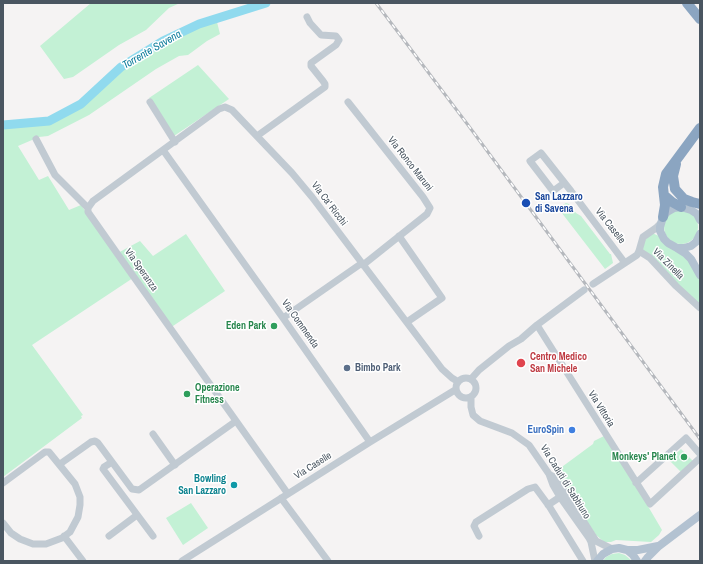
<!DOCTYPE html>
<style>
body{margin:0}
#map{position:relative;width:703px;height:564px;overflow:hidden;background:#f5f3f3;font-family:"Archivo Narrow",sans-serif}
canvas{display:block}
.frame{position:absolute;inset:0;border:4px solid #4a5661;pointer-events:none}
</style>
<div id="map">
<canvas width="703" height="564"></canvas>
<div class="frame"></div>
</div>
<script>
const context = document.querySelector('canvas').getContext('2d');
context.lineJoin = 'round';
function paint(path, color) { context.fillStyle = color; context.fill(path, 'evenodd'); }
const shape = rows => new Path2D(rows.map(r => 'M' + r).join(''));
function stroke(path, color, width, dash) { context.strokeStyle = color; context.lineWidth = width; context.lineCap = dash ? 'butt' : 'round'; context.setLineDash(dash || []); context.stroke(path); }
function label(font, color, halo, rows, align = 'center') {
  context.font = font + ' "Archivo Narrow",sans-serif'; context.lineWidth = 3; context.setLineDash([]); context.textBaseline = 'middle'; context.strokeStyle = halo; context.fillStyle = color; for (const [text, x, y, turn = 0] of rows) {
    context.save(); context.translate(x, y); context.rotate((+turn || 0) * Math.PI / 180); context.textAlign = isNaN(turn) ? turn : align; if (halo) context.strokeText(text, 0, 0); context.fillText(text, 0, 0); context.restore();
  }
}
const green = shape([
 [91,3,180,3,169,8,146,30,119,45,73,77,64,79,40,46],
 [216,18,220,34,207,41,188,55,179,56,156,69,89,115,48,136,39,137,18,146,39,180,48,176,69,210,81,205,116,254,140,241,153,256,186,234,225,291,170,328,133,278,32,345,83,415,81,416,82,418,3,477,3,125,49,121,81,104,121,67,163,41,199,24],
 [198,65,229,99,174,136,149,98],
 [566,203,569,204,576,213,581,216,610,254,611,254,613,263,605,269,558,208],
 '664 227a17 17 0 1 1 34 0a17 17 0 1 1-34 0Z',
 [652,233,659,236,677,248,700,275,700,308,640,248,641,244],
 [606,435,662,530,659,535,651,542,616,540,611,542,604,542,596,535,555,472,593,444,594,441],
 [681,449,693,461,681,472,669,460],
 [191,503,208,528,183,545,166,518],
 [619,553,625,555,632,561,603,561,606,557,612,554]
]);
const river = shape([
 [3,125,49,121,81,104,121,67,163,41,199,24,266,3]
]);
const minor = shape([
 [150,102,175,142],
 [348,102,423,197,430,208,427,214,363,265],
 [257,136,325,87,325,84,323,81,311,66,311,63,336,45,339,40,336,36,321,35,310,23,307,17],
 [36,139,55,175,88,208],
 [163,150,283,318,370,442],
 [564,183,553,191,530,161,541,153,571,191,625,263],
 [399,236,442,298,407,322],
 [639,251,650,258,676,286,700,308],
 [593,284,637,255,639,251,643,237,656,228,661,223],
 [283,318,362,263],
 [537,325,650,504,700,458],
 '456 388a10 10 0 1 1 20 0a10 10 0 1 1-20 0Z',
 [471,379,479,370,509,346,521,339,537,325,584,290],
 [471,397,471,407,473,415,480,421,512,433,529,445,549,474,553,485,560,497,589,538,591,542,595,561],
 [153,434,175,465],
 [112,462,104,467,103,469,153,536],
 [60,464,91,442,95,441,98,443,132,489,139,490,236,421],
 [550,475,554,477,563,489,596,541,612,549],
 [3,483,45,452,49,452,75,484,80,497,80,505,78,517,70,532,62,538,46,544,33,544,20,539,11,533,3,523],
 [636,483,686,438,700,454],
 [288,494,126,266,88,212,88,208,93,201,219,109,225,107,232,110,292,173,312,197,442,369,452,378,457,381],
 [281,498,328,561],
 [548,505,560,497],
 [64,536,83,561],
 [109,536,137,515],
 [479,536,474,526,476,522,528,489,535,487,549,506,583,561],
 [182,561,370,442,455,390]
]);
const major = shape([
 [700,220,697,214,691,210,681,207,674,208,667,212,663,217,660,227,660,231,664,239,668,243,677,248,684,248,691,246,696,242,700,234],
 [677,248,685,253,691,259,700,275],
 [627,550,638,550,658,546],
 [597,561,603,554,612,549,619,548,627,550,633,555,637,561],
 [645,561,648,557,659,546,700,515]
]);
const highway = shape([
 [687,3,700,19],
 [676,164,673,176,675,189,684,199,692,202,700,204],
 [665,196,672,202,681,207],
 [663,217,665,205,663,187,666,174,700,128]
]);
const rail = shape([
 [376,3,468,125,700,439]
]);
const markers = [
 [526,203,5,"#1a4fb4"],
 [274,326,4,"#2e9e5b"],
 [521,363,5,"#e0444e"],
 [347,368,4,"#5c6f8a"],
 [187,394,4,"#2e9e5b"],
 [572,430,4,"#3f7fe0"],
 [684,457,4,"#2e9e5b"],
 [234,485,4,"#0f9aa8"]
];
const streetNames = [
 ["Via Ronco Maruni",410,164,52],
 ["Via Ca' Ricchi",329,204,53],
 ["Via Caselle",610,226,52],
 ["Via Zinella",668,264,45],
 ["Via Speranza",141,270,55],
 ["Via Commenda",300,324,55],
 ["Via Vittoria",601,409,58],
 ["Via Caselle",313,466,-32],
 ["Via Caduti di Sabbiuno",565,482,58]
];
const transitNames = [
 ["San Lazzaro",535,197],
 ["di Savena",535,209]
];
const leisureNames = [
 ["Eden Park",266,326],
 ["Operazione",195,388,"left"],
 ["Fitness",195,400,"left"],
 ["Monkeys' Planet",676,457]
];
const healthNames = [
 ["Centro Medico",530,357],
 ["San Michele",530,369]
];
const serviceNames = [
 ["Bimbo Park",355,368]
];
const shopNames = [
 ["EuroSpin",564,430]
];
const cultureNames = [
 ["Bowling",226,479],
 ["San Lazzaro",226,491]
];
const waterNames = [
 ["Torrente Savena",152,50,-30]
];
paint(green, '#c3f1d5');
stroke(river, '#90daee', 9);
stroke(minor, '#c1cad2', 7);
stroke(major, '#b3c2d1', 8);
stroke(highway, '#8ba5c1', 10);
stroke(rail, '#b5b8bd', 3);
stroke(rail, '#fff', 1.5, [4.5]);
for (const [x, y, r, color] of markers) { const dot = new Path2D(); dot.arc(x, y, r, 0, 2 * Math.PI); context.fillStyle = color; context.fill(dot); stroke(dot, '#fff', 1.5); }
label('10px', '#4a5661', '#fff', streetNames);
label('bold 10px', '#164399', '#fff', transitNames, 'left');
label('bold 10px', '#27864d', '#fff', leisureNames, 'right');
label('bold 10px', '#be3a42', '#fff', healthNames, 'left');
label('bold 10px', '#4e5e75', '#fff', serviceNames, 'left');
label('bold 10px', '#366cbe', '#fff', shopNames, 'right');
label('bold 10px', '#0d838f', '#fff', cultureNames, 'right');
label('italic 11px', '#0c7c9b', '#fff', waterNames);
</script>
